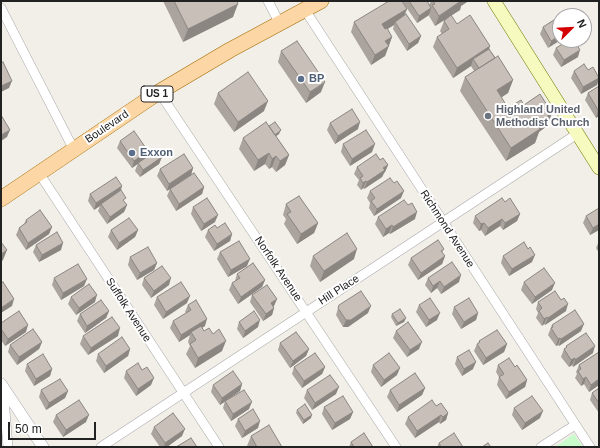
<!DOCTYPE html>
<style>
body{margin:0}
#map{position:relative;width:600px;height:448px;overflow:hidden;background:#f2efe9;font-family:Helvetica,sans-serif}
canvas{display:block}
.frame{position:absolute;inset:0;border:2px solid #222;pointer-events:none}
.north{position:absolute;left:552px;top:8px;width:40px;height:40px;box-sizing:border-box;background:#fff;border:1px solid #a7a7a7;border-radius:50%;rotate:66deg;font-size:11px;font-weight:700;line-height:16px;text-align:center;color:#222}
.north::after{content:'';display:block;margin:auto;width:14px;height:18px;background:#d40000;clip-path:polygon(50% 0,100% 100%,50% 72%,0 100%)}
.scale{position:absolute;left:8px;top:422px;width:88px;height:18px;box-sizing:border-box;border:2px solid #222;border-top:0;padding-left:5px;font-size:12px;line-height:14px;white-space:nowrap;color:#222;-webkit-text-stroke:3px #fff;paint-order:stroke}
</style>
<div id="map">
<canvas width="600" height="448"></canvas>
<div class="frame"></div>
<div class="north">N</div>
<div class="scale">50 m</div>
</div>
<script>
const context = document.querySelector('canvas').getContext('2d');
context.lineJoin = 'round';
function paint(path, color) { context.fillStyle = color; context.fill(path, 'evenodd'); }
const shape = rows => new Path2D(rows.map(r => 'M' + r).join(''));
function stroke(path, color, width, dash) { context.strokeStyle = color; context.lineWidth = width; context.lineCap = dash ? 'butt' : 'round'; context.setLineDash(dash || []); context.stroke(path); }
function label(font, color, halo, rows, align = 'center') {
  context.font = font + ' Helvetica,sans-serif'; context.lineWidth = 4; context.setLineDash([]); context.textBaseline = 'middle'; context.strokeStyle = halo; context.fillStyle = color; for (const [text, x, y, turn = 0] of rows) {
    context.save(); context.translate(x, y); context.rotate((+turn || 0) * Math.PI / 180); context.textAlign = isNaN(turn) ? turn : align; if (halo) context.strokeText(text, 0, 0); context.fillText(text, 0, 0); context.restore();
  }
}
const park = shape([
 [574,434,583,447,555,447]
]);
const minor = shape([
 [268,1,280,24],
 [1,8,74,150],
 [305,10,590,447],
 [159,92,396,447],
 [39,173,219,447],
 [3,387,8,447],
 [101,447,577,134],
 [541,447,575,425]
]);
const tertiary = shape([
 [1,384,43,447]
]);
const secondary = shape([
 [494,1,599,168]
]);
const primary = shape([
 [1,199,159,92,230,50,321,1]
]);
const wall = shape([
 [163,1,237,1,233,17,183,42],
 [402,1,427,1,429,5,431,1,468,1,467,2,461,6,460,10,435,26,429,16,430,12,429,15,417,23],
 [407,9,404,15,421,36,418,43,407,51,393,29,394,25,387,29,392,37,385,56,371,65,351,32,354,22],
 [560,16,548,48,540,34,543,27],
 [444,21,457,24,490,46,489,49,513,80,508,93,501,97,508,108,524,105,552,113,547,126,539,132,535,143,506,161,460,91,465,77,474,71,471,66,453,78,433,47,437,37,442,34,440,31],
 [556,48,578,57,561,67,553,55],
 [281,51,321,92,306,103,278,62],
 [588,70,599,78,597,85,581,94,571,78,574,71],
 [599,86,599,116,596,118,585,100,588,93],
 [218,93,264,111,234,132,214,104],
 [330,123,358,129,335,144,327,130],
 [269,126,279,134,276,136,289,155,285,165,276,172,272,167,269,169,265,164,254,171,239,149,243,138],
 [120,141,146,158,132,168,117,148],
 [343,144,372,152,350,166,341,152],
 [162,157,159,164,140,177,135,171,138,163],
 [380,160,388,165,385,172,384,173,382,177,364,189,363,188,361,190,357,185,359,180,354,174,357,167],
 [193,168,191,175,204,187,202,194,176,211,167,196,170,189,178,184,167,191,157,176,160,169],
 [122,186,121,190,124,202,127,205,124,212,107,224,98,211,100,206,94,210,88,201,90,194],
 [370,191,401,198,374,216,369,208,370,203,367,198],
 [505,202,520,214,517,221,503,230,500,226,485,236,481,230,479,231,473,223,475,216],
 [286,204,318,223,314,233,297,244,284,224,286,219,283,215],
 [408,205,415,219,390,234,389,233,383,237,375,224,378,217],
 [193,207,215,222,201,231,191,214],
 [586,216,599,230,590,235,583,223],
 [26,220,52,227,49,234,26,250,16,235,19,228,24,224],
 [217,228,232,234,230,241,214,251,205,237,208,230],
 [111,230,138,230,135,237,117,250,108,237],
 [599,241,599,253,596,248],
 [36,245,61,250,39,262,33,252],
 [444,249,442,253,445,256,442,264,418,280,408,265,411,258],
 [220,252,247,266,228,277,217,259],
 [313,256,354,259,320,282,310,266],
 [503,256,532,262,509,276,501,263],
 [130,257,157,263,154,270,137,280,128,265],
 [237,274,265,280,262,287,238,304,229,290,232,283,235,281],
 [54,278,84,286,61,300,52,285],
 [144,278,169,285,151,298,142,285],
 [428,278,459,282,441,294,437,288,431,293,425,285],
 [524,282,552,290,532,304,521,290],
 [252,295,277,299,273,307,274,308,272,315,263,321,250,302],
 [71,297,95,302,76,315,68,304],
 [157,297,187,303,163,319,154,305],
 [538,302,566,311,545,325,544,324,542,326,536,318,538,313,536,309],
 [188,305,205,326,202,328,204,331,222,351,195,368,186,354,190,346,188,342,190,335,179,342,170,328,173,321,186,313,185,312],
 [339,305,368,313,348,327,343,327,336,315],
 [419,305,437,320,426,327,416,312],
 [454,307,478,313,476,320,461,329,452,314],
 [109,311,106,318,85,333,77,321,80,314],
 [392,314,406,318,404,322,396,326,391,317],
 [239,322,258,327,243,338,237,329],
 [1,323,26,332,5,346,1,340],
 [552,325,581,331,559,346,558,345,556,346,548,335],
 [396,331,419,349,407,357,393,338],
 [83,336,118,336,88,355,80,344],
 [479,341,507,344,504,352,483,365,474,351,477,344,478,344],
 [42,342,39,349,17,365,8,352,10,345],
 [280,343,309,349,306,356,290,368,278,350],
 [566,346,593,353,573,367,572,365,569,367,561,357,564,349,566,348],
 [130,349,128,356,104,373,96,361,98,354],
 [599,352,599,385,589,392,584,384,581,386,575,378,577,374,576,372,579,365],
 [457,357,473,369,462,376,455,364],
 [27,364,52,369,50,376,34,386,25,371],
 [373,365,397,375,381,387,371,372],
 [498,365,515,367,527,380,525,387,506,399,497,385,499,377,496,372],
 [294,367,325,367,322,374,302,388,292,374],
 [126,371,151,385,136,396,124,378],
 [242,384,240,391,220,405,211,392,213,385],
 [425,388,422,395,397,412,387,397,390,390],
 [599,388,599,413,590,400,592,393],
 [41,390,68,391,65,398,46,410,39,397],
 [307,390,336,394,312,410,304,398],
 [225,401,249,409,231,421,223,408],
 [436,406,448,413,446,420,440,424,439,422,415,438,405,424,408,417],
 [324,407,353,412,350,419,332,430,322,414],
 [514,408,540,418,522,430,512,415],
 [297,410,311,418,303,424,296,413],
 [56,415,86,422,63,437,53,422],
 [238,419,258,428,242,438,235,426],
 [154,427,182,436,167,447,160,447,151,434],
 [251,436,282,447,247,447,247,446],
 [351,442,373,447,349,447],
 [439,443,463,447,437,447]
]);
const shadedWall = shape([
 [461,1,468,1,467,2,461,6,460,10,435,26,439,16],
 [238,4,233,17,183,42,188,29],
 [431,8,429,15,417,23,419,16],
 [407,9,403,19,395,22,394,25,378,35,382,24],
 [560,35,560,40,561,40,548,48,551,41],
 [421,36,418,43,407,51,409,44],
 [392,37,385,56,371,65,375,55,385,41],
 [490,46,486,56,473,59,471,66,453,78,457,68],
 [580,50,578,57,561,67,564,60],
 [599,78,597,85,581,94,583,87],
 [513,80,508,93,492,104,497,90],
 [12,81,9,88,1,92,1,86],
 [325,82,321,92,306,103,310,92],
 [268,101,264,111,234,132,238,122],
 [598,110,599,110,599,116,596,118],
 [552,113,547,126,539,132,535,143,506,161,511,148,536,124],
 [360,122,358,129,335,144,338,136],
 [10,130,7,137,1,141,1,135],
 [281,130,279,134,269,141,270,138],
 [375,144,372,152,350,166,352,159],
 [148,151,146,158,132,168,134,161],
 [269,153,265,164,254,171,258,160],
 [289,155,285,165,276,172,280,161],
 [276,156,272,167,269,169,272,159],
 [162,157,159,164,140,177,143,170],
 [388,165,385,172,384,173,382,177,364,189,367,182,383,168],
 [193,168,191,175,167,191,169,184],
 [366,181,363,188,361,190,363,183],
 [122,186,119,193,101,204,100,206,94,210,96,203],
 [204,187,202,194,176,211,179,204],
 [404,191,401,198,374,216,377,209],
 [127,205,124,212,107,224,110,217],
 [417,212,415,219,390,234,393,227],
 [520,214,517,221,503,230,505,223],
 [218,215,215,222,201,231,204,224],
 [502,219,500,226,485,236,488,228],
 [318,223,314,233,297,244,301,234],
 [484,223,481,230,479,231,481,224],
 [599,224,599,230,590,235,593,228],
 [392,225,389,233,383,237,386,229],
 [52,227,49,234,26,250,28,243],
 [138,230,135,237,117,250,119,243],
 [232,234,230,241,214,251,217,244],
 [63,243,61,250,39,262,42,255],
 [357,249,354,259,320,282,324,271],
 [7,250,3,260,1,262,1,254],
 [535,255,532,262,509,276,512,269],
 [445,256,442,264,418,280,421,273],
 [250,259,247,266,228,277,231,270],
 [157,263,154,270,137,280,140,273],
 [461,275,459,282,441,294,444,287],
 [171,278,169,285,151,298,154,291],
 [87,279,84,286,61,300,63,293],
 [265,280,262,287,238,304,241,297],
 [440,281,437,288,431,293,433,286],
 [555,283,552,290,532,304,535,297],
 [97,295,95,302,76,315,79,308],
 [190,296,187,303,163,319,166,312],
 [14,299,12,306,1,313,1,308],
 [277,299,274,306,268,310,271,303],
 [568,304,566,311,545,325,548,318],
 [371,306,368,313,348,327,343,327,346,320],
 [274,308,272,315,263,321,266,314],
 [109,311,106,318,85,333,87,326],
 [440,313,437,320,426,327,429,320],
 [478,313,476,320,461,329,464,322],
 [547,317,544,324,542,326,544,319],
 [406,318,404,322,396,326,398,323],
 [207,319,205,326,192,333,191,332,190,335,179,342,181,335],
 [260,320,258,327,243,338,245,331],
 [584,324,581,331,559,346,561,339],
 [28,325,26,332,5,346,8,339],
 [120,328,118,336,88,355,91,348],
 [560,338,558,345,556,346,558,339],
 [226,341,222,351,195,368,198,358],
 [42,342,39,349,17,365,19,357],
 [422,342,419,349,407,357,410,350],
 [507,344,504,352,483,365,486,358],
 [595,346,593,353,573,367,575,360],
 [130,349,128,356,104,373,106,366],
 [309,349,306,356,290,368,293,361],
 [575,358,572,365,569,367,571,360],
 [476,362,473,369,462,376,464,369],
 [325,367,322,374,302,388,304,381],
 [400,368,397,375,381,387,384,380],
 [52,369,50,376,34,386,36,379],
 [586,377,584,384,581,386,583,379],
 [154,378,151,385,136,396,138,389],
 [599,379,599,385,589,392,591,385],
 [527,380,525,387,506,399,509,392],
 [242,384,240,391,220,405,222,398],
 [339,387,336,394,312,410,315,403],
 [425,388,422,395,397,412,399,405],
 [68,391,65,398,46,410,49,403],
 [252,402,249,409,231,421,233,414],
 [543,411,540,418,522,430,525,423],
 [353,412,350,419,332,430,335,423],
 [448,413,446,420,440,424,443,417],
 [89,415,86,422,63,437,66,430],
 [312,415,311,418,303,424,304,420],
 [441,415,439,422,415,438,417,431],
 [260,421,258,428,242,438,245,431],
 [185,429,182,436,167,447,164,447,165,443]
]);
const building = shape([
 [174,1,237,1,238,4,188,29,174,1],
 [389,1,402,1,407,9,382,24,385,29,387,28,392,37,385,41,389,46,375,55,354,22,389,1],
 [409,1,427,1,431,8,419,16,409,1],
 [433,1,461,1,439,16,432,5,435,4,433,1],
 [406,14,421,36,409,44,395,22,406,14],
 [451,15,457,24,470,15,490,46,457,68,437,37,449,29,444,21,451,15],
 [560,16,560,35,551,41,543,27,560,16],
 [569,40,574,40,580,50,564,60,556,48,569,40],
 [297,41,325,82,310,92,281,51,297,41],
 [489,49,495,58,479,68,473,59,489,49],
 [498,56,513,80,497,90,508,108,521,100,524,105,540,94,552,113,536,124,540,129,511,148,465,77,498,56],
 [3,62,12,81,1,86,1,63,3,62],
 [584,64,588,70,593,67,599,78,583,87,574,71,584,64],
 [248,72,268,101,238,122,218,93,248,72],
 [599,86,599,110,598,110,588,93,599,86],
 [352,109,360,122,338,136,330,123,352,109],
 [1,115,10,130,1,135,1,115],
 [266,122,289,155,280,161,276,156,272,159,269,153,258,160,243,138,266,122],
 [275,122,281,130,275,135,269,126,275,122],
 [366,130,375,144,352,159,343,144,366,130],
 [134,131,148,151,134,161,120,141,134,131],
 [157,150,162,157,143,170,138,163,157,150],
 [184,154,193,168,169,184,160,169,184,154],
 [376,154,380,160,383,158,388,165,383,168,385,170,367,182,366,181,363,183,360,178,363,176,357,167,376,154],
 [194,173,204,187,179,204,170,189,194,173],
 [116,177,122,186,96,203,90,194,116,177],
 [390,178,394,183,397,181,404,191,377,209,371,201,375,198,370,191,390,178],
 [121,190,126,198,123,200,127,205,110,217,101,204,121,190],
 [299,196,318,223,301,234,287,214,291,212,286,204,299,196],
 [207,198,218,215,204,224,193,207,207,198],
 [502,198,505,202,510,198,520,214,505,223,502,219,488,228,484,223,481,224,475,216,502,198],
 [404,200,408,205,412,203,417,212,393,227,392,225,386,229,378,217,404,200],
 [599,208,599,224,593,228,586,216,599,208],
 [40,210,52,227,28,243,19,228,27,222,26,220,40,210],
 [129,218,138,230,119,243,111,230,129,218],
 [225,223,232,234,217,244,208,230,215,225,217,228,225,223],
 [57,232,63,243,42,255,36,245,57,232],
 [347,233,357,249,324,271,313,256,347,233],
 [438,240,444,249,441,251,445,256,421,273,411,258,438,240],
 [239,241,250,259,231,270,220,252,239,241],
 [1,242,7,250,1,254,1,242],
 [524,242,528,249,530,247,535,255,512,269,503,256,524,242],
 [148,247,157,263,140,273,130,257,148,247],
 [452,262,461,275,444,287,440,281,433,286,428,278,452,262],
 [253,263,265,280,241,297,232,283,240,278,237,274,253,263],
 [78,264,87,279,63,293,54,278,78,264],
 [162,266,171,278,154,291,144,278,162,266],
 [544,268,555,283,535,297,524,282,544,268],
 [3,282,14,299,1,308,1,283,3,282],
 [181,282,190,296,166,312,157,297,181,282],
 [89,284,97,295,79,308,71,297,89,284],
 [267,285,277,299,271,303,274,308,266,314,252,295,267,285],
 [361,291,371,306,351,320,346,320,338,308,339,305,361,291],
 [555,291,561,300,564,298,568,304,548,318,547,317,544,319,539,311,542,308,538,302,555,291],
 [430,298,440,313,429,320,419,305,430,298],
 [469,298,478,313,464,322,454,307,469,298],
 [101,300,109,311,87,326,80,314,101,300],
 [196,300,207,319,181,335,173,321,191,310,188,305,196,300],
 [400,309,406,318,398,323,392,314,400,309],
 [575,310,584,324,561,339,560,338,558,339,551,328,553,327,552,325,575,310],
 [19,311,28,325,8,339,1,329,1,323,19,311],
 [254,311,260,320,245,331,239,322,254,311],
 [112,317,120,328,91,348,83,336,112,317],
 [408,322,422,342,410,350,396,331,408,322],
 [201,326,204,331,209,328,213,334,219,329,226,341,198,358,190,344,196,340,191,332,201,326],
 [33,329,42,342,19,357,10,345,33,329],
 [497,330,507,344,486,358,477,344,480,342,479,341,497,330],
 [296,332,309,349,293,361,280,343,296,332],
 [586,333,595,346,575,360,575,358,571,360,564,349,567,347,566,346,586,333],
 [122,337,130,349,106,366,98,354,122,337],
 [469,350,476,362,464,369,457,357,469,350],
 [599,352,599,379,591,385,586,377,583,379,578,371,581,369,579,365,599,352],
 [315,353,325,367,304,381,294,367,315,353],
 [389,353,400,368,384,380,373,365,389,353],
 [43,354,52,369,36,379,27,364,43,354],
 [509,358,515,367,517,365,527,380,509,392,499,377,504,374,498,365,509,358],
 [138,363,142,370,147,367,154,378,138,389,126,371,138,363],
 [233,371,242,384,222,398,213,385,233,371],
 [415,373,425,388,399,405,390,390,415,373],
 [330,375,339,387,315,403,307,390,330,375],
 [60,379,68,391,49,403,41,390,60,379],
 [599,388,599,403,592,393,599,388],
 [244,390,252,402,233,414,225,401,244,390],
 [343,396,353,412,335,423,324,407,343,396],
 [532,396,543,411,525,423,514,408,532,396],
 [79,400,89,415,66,430,56,415,79,400],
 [432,400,436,406,441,403,448,413,443,417,441,415,417,431,408,417,432,400],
 [305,404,312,415,304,420,297,410,305,404],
 [253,409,260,421,245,431,238,419,253,409],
 [173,413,185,429,165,443,154,427,173,413],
 [269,425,282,447,257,447,251,436,269,425],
 [364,433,373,447,354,447,351,442,364,433],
 [454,433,463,447,441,447,439,443,454,433],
 [191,438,197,447,176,447,191,438],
 [488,443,491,447,482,447,488,443]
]);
const markers = [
 [301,79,4,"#5c6f8a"],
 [488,116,4,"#6b7280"],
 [132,153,4,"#5c6f8a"]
];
const shields = [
 [157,94,32]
];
const shieldNames = [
 ["US 1",157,94]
];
const serviceNames = [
 ["BP",309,79],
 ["Exxon",140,153]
];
const worshipNames = [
 ["Highland United",496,110],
 ["Methodist Church",496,123]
];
const streetNames = [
 ["Boulevard",107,127,-34],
 ["Richmond Avenue",447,229,57],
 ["Norfolk Avenue",278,269,56],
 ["Hill Place",339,290,-33],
 ["Suffolk Avenue",128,310,57]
];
paint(park, '#c8facc');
stroke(minor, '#a9a9a9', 10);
stroke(tertiary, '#a9a9a9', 12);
stroke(secondary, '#707d05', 14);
stroke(primary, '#a06b00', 16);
stroke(minor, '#fff', 9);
stroke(tertiary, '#fff', 11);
stroke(secondary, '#f7fabf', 13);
stroke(primary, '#fcd6a4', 15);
paint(wall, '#aba49e');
paint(shadedWall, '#8b8681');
paint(building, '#c7bfb8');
stroke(building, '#8b8681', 1);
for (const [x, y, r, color] of markers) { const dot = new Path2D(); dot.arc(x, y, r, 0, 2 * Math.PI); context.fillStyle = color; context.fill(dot); stroke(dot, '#fff', 1.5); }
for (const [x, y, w] of shields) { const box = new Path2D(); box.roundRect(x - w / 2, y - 8, w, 16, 3); context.fillStyle = '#fff'; context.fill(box); stroke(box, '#222', 1); }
label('bold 10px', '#222', null, shieldNames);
label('bold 11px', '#4e5e75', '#fff', serviceNames, 'left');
label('bold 11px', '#5b616d', '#fff', worshipNames, 'left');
label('11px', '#222', '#fff', streetNames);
</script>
